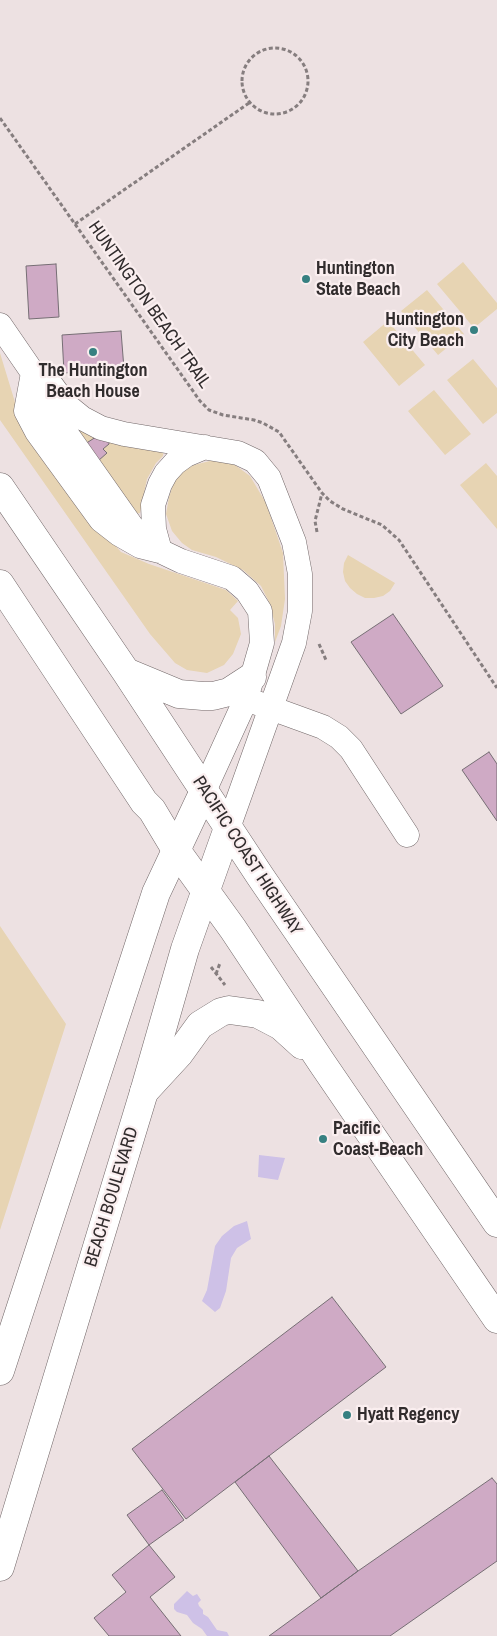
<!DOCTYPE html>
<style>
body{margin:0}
canvas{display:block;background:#ede1e2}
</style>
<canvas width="497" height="1636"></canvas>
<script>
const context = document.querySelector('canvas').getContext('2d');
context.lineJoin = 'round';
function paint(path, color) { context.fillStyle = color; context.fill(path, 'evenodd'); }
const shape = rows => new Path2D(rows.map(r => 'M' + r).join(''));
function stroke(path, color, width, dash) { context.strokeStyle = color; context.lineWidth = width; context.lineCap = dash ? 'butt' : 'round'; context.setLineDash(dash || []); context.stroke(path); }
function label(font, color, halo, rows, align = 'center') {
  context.font = font + ' "Archivo Narrow",sans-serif'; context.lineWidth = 4.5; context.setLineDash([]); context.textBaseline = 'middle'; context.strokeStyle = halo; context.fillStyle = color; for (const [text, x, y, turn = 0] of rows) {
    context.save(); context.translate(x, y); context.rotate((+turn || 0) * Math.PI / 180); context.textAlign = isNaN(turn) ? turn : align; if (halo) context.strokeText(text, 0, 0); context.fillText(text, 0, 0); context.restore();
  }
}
const green = shape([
 [463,262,497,303,497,309,474,328,437,284],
 [427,290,464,334,438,355,401,311],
 [388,321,425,365,399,386,363,342],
 [0,353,18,412,96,524,121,552,149,564,226,590,238,601,230,610,238,618,241,634,233,654,224,665,207,673,187,670,175,663,150,634,0,420],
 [473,359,497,388,497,413,483,424,447,380],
 [434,390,471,434,445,455,408,411],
 [77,428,164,449,163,456,156,463,147,479,140,513,135,514,77,436],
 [218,459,235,465,250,476,266,503,283,553,285,599,281,626,275,642,275,624,269,602,261,586,243,570,216,557,192,550,182,543,172,531,166,514,169,497,174,482,181,472,194,465],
 [486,463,497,476,497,529,460,485],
 [348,555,395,583,390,591,383,596,374,598,365,598,357,594,350,588,345,581,343,572,344,563],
 [0,926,66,1024,0,1230]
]);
const water = shape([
 [259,1155,285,1158,278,1180,258,1177],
 [247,1221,251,1239,237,1248,231,1258,226,1291,220,1308,215,1312,202,1301,207,1290,215,1246,222,1236,234,1226],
 [187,1591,193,1596,197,1594,201,1600,198,1603,199,1606,203,1610,203,1614,208,1617,217,1630,227,1632,229,1636,207,1636,202,1629,193,1623,187,1615,177,1612,174,1609,174,1604]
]);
const building = shape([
 [56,264,59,317,29,319,26,266,56,264],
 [121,331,124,369,64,373,62,335,121,331],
 [99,435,109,440,109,444,103,449,107,453,98,461,85,444,99,435],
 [393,614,443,686,401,714,351,642,393,614],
 [489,752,497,764,497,821,462,770,489,752],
 [332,1297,386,1367,186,1519,132,1449,332,1297],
 [269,1456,358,1571,321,1598,235,1482,269,1456],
 [492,1478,497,1484,497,1561,390,1636,269,1636,358,1571,492,1478],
 [162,1490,184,1520,149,1545,127,1515,162,1490],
 [149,1545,175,1577,150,1597,181,1636,109,1636,94,1618,126,1592,112,1575,149,1545]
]);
const path = shape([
 '242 81a33 33 0 1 1 66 0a33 33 0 1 1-66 0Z',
 [0,118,200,401,209,410,223,415,254,420,263,423,279,432,322,493,330,501,343,509,382,525,399,540,497,688],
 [75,224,249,103],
 [317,532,315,521,322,493],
 [319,644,326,660],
 [211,967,225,985],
 [216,974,220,963]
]);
const minor = shape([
 [0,325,33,373,52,386,66,405,82,418,101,428,124,434,238,453,255,461,269,478,294,542,300,574,300,611,294,643,228,828],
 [33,373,26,411,37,432,101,520,119,534,140,546,160,551,181,561,232,578,247,591,260,611,262,643,246,699,204,791],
 [37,392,144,544],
 [160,551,154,529,153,505,160,484,166,473,175,463,186,455,205,447],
 [257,703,323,727,339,737,351,749,407,835]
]);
const major = shape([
 [0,1371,156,893,204,791],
 [0,1567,144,1092,185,949,228,828]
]);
const highway = shape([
 [0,487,126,672,260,876,497,1223],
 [0,584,144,802,152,810,176,850,233,929,322,1063,497,1319],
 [126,672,179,694,203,696,213,696,229,692,252,677],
 [144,1092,179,1054,200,1025,221,1012,229,1010,258,1014,281,1026,302,1045]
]);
const markers = [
 [306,279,5,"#378081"],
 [474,330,5,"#378081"],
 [93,352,5,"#378081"],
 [323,1139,5,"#378081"],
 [347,1415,5,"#378081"]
];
const poiNames = [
 ["Huntington",316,269],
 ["State Beach",316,290],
 ["Huntington",464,320,"right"],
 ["City Beach",464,341,"right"],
 ["The Huntington",93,371,"center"],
 ["Beach House",93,392,"center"],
 ["Pacific",333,1129],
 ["Coast-Beach",333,1150],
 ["Hyatt Regency",357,1415]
];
const streetNames = [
 ["HUNTINGTON BEACH TRAIL",149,305,55],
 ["PACIFIC COAST HIGHWAY",247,856,57],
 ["BEACH BOULEVARD",112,1197,-73]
];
paint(green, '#e7d4b3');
paint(water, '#cec1e7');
paint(building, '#cfaac5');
stroke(building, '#766e74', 1);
stroke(minor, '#726869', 25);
stroke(major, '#726869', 29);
stroke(highway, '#726869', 29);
stroke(path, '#867e7f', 3, [4, 2.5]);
stroke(minor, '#fff', 24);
stroke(major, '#fff', 28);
stroke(highway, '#fff', 28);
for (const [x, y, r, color] of markers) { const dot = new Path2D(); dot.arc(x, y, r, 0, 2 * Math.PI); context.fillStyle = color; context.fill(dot); stroke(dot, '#faeeef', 2); }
label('bold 18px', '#312c2d', '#faeeef', poiNames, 'left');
label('18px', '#312c2d', '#faeeef', streetNames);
</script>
